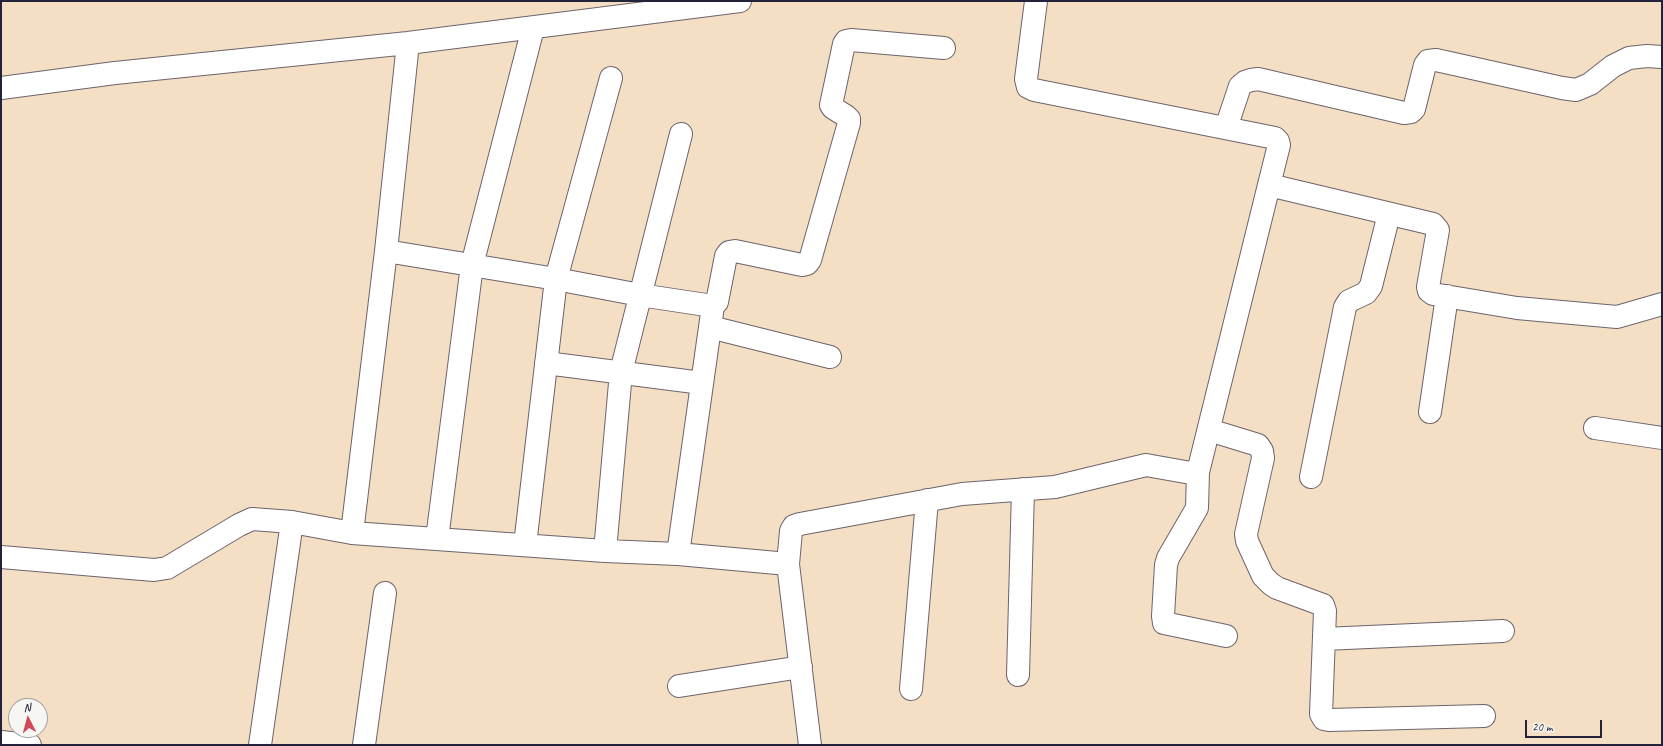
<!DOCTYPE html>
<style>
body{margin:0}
#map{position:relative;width:1663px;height:746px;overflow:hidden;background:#f4dec4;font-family:Caveat,sans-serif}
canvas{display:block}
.frame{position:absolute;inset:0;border:2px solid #22223b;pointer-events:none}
.north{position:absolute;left:8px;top:698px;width:40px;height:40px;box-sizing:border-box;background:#f6f6f2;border:1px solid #a1a1a9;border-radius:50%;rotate:354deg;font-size:11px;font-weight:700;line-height:16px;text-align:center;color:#22223b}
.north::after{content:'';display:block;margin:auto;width:14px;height:18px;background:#d1495b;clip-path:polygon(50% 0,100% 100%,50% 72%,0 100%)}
.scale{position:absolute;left:1525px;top:720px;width:77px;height:18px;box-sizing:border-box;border:2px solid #22223b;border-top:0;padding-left:5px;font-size:12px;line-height:14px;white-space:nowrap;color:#22223b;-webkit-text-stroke:3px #f6f6f2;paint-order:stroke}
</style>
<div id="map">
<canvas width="1663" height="746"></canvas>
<div class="frame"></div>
<div class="north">N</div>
<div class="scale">20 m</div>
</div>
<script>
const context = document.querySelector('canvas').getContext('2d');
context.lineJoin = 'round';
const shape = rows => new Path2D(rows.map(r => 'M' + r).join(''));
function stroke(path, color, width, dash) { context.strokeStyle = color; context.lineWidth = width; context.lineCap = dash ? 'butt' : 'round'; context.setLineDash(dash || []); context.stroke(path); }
const street = shape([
 [1,88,115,73,408,43,740,1],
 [1226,128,1240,86,1245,82,1251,80,1258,79,1404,113,1411,112,1414,109,1425,65,1428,61,1436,60,1562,88,1576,90,1590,84,1613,66,1629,58,1647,56,1662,57],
 [1269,185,1433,224,1438,230,1428,287,1429,291,1433,294,1517,308,1617,317,1662,304],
 [386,251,556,279,640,295,713,306,717,302,726,256,729,252,735,251,802,265,807,264,810,260,849,123,849,119,846,116,833,108,831,105,844,44,846,41,851,40,944,48],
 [710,327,830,357],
 [546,363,702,383],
 [1430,412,1447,296],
 [1595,428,1662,438],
 [1209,430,1258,445,1262,451,1263,458,1246,534,1247,541,1263,576,1271,584,1277,588,1323,605,1325,611,1321,714,1324,719,1329,720,1484,716],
 [1198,472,1197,508,1168,558,1166,565,1163,616,1164,623,1226,636],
 [1311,477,1345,307,1349,301,1366,293,1371,286,1389,214],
 [352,533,386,251,408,43],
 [437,539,472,265,533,28],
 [525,545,556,279,611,78],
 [605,551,621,372,681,134],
 [678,554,713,306],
 [1,557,154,570,167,568,239,525,252,519,292,522,352,533,605,551,678,554,788,564,810,745],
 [788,564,791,531,794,526,800,524,962,494,1055,487,1146,465,1191,473,1198,472,1269,185,1279,145,1278,141,1275,138,1034,90,1028,87,1026,79,1036,1],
 [1324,639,1503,631],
 [1018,675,1023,489],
 [679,686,801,667],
 [911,689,927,500],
 [1,742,30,745],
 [260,745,292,522],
 [364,745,385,593]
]);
stroke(street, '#6c646b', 24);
stroke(street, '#fff', 22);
</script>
